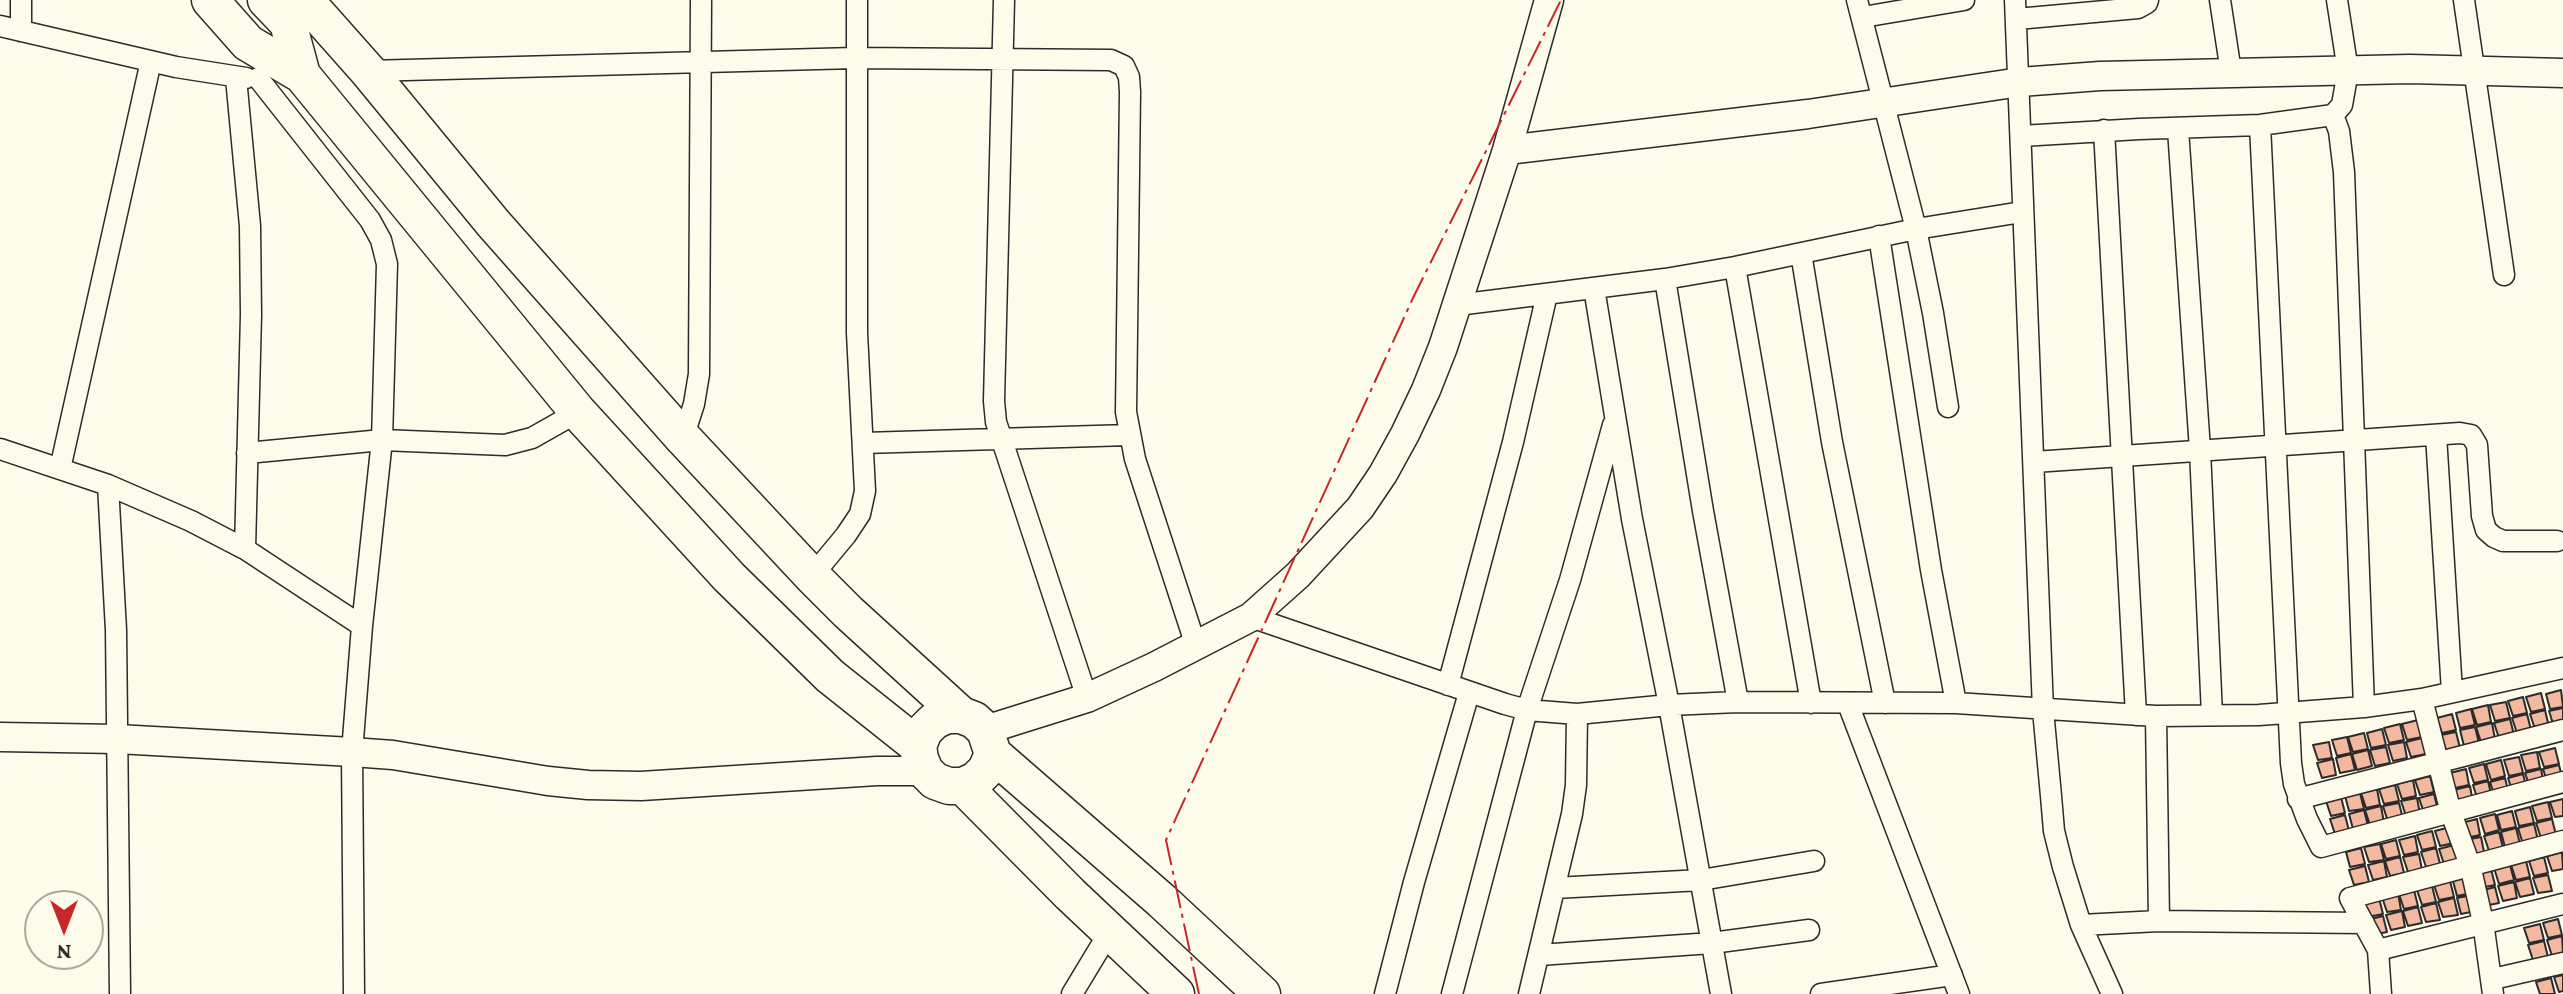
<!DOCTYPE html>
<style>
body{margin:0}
#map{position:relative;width:2563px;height:994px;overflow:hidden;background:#fdfbea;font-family:"Crimson Pro",serif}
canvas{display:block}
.north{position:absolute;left:24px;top:890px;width:80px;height:80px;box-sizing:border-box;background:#fdfbea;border:2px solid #a9a89e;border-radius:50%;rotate:180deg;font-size:22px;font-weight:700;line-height:32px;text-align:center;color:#2b2b2b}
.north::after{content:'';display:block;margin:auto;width:28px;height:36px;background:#c62828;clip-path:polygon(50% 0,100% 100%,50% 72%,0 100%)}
</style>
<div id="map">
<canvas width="2563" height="994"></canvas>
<div class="north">N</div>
</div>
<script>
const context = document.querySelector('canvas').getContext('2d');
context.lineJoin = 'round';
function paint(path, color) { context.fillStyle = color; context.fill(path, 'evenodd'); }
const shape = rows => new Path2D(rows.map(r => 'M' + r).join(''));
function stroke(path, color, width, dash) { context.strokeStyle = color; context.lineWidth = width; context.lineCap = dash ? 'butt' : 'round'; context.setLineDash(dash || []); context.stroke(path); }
const building = shape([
 [2561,690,2563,707,2550,709,2546,694,2561,690],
 [2541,693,2545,709,2531,712,2526,697,2541,693],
 [2523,697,2527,713,2513,716,2508,701,2523,697],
 [2506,702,2510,718,2495,721,2490,705,2506,702],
 [2488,705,2491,722,2477,725,2472,709,2488,705],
 [2563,708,2563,725,2554,727,2549,711,2563,708],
 [2471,709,2475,725,2460,728,2456,713,2471,709],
 [2545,710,2549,727,2535,729,2530,714,2545,710],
 [2452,714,2456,730,2442,733,2437,718,2452,714],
 [2527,714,2531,730,2517,733,2512,718,2527,714],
 [2510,719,2514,735,2499,738,2494,723,2510,719],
 [2418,720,2422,737,2407,740,2402,724,2418,720],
 [2492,723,2495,739,2481,742,2476,727,2492,723],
 [2400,724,2404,740,2389,743,2384,728,2400,724],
 [2475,727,2479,743,2464,746,2460,730,2475,727],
 [2382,729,2386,745,2371,748,2367,733,2382,729],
 [2456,732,2460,748,2446,750,2441,735,2456,732],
 [2364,733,2368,749,2353,752,2348,737,2364,733],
 [2347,737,2351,753,2337,756,2332,740,2347,737],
 [2422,738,2426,754,2411,757,2406,742,2422,738],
 [2329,742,2332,758,2318,760,2313,745,2329,742],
 [2404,742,2407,758,2393,761,2388,745,2404,742],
 [2386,747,2390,763,2375,766,2370,750,2386,747],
 [2555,748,2559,764,2544,767,2539,752,2555,748],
 [2368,750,2372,766,2357,770,2352,754,2368,750],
 [2537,752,2540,768,2526,771,2521,755,2537,752],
 [2351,754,2355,770,2340,773,2336,758,2351,754],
 [2519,757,2523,773,2509,776,2504,760,2519,757],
 [2333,759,2336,775,2322,778,2317,763,2333,759],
 [2501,760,2505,776,2491,780,2486,764,2501,760],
 [2484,764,2488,780,2474,783,2469,768,2484,764],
 [2559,765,2563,781,2548,784,2543,769,2559,765],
 [2466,769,2469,785,2455,788,2450,773,2466,769],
 [2541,769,2544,785,2530,788,2525,773,2541,769],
 [2523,774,2527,790,2513,793,2508,778,2523,774],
 [2430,776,2434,792,2420,795,2415,780,2430,776],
 [2505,778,2509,794,2495,797,2490,782,2505,778],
 [2413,780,2416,796,2402,799,2397,784,2413,780],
 [2488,781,2492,798,2478,801,2473,785,2488,781],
 [2395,785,2399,801,2384,804,2379,789,2395,785],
 [2470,786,2473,803,2459,805,2454,790,2470,786],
 [2377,789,2380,805,2366,808,2361,793,2377,789],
 [2360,793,2364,809,2349,811,2345,796,2360,793],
 [2434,794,2438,810,2424,813,2419,798,2434,794],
 [2341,797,2345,813,2331,816,2326,801,2341,797],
 [2417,798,2420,814,2406,816,2401,801,2417,798],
 [2563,799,2563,816,2555,817,2550,802,2563,799],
 [2548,802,2552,818,2537,821,2532,806,2548,802],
 [2399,803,2403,819,2388,822,2383,806,2399,803],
 [2381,806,2384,823,2370,825,2365,810,2381,806],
 [2530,807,2534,823,2519,826,2515,811,2530,807],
 [2364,810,2368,826,2353,829,2349,814,2364,810],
 [2512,811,2516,827,2501,830,2497,815,2512,811],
 [2495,814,2499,830,2485,834,2480,818,2495,814],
 [2345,815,2349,831,2335,834,2330,819,2345,815],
 [2477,819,2480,835,2466,838,2461,823,2477,819],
 [2552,819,2556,835,2541,838,2536,823,2552,819],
 [2534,824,2538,840,2523,844,2518,828,2534,824],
 [2450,827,2454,843,2440,846,2435,831,2450,827],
 [2516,828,2520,844,2505,847,2501,832,2516,828],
 [2432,831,2436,847,2422,850,2417,835,2432,831],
 [2499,832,2503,848,2489,851,2484,836,2499,832],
 [2415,836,2418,852,2404,855,2399,840,2415,836],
 [2481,837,2484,852,2470,856,2465,840,2481,837],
 [2396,840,2400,856,2386,859,2381,844,2396,840],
 [2380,844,2384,860,2369,862,2364,847,2380,844],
 [2454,845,2458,861,2444,864,2439,849,2454,845],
 [2361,848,2365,864,2350,867,2346,852,2361,848],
 [2436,848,2440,864,2426,867,2421,852,2436,848],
 [2562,852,2563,869,2552,871,2547,856,2562,852],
 [2419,854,2422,870,2408,872,2403,857,2419,854],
 [2400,857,2404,873,2390,876,2385,861,2400,857],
 [2544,857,2548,873,2534,876,2529,861,2544,857],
 [2384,861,2387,877,2373,880,2368,865,2384,861],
 [2526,861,2530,877,2516,880,2511,865,2526,861],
 [2510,865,2514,880,2499,884,2494,868,2510,865],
 [2365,866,2369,882,2354,885,2349,870,2365,866],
 [2491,869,2495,885,2480,888,2476,873,2491,869],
 [2548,875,2552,891,2538,893,2533,878,2548,875],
 [2468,877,2472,893,2457,896,2453,881,2468,877],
 [2530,878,2534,894,2520,897,2515,882,2530,878],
 [2450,881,2454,897,2439,900,2434,885,2450,881],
 [2514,882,2517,898,2503,901,2498,886,2514,882],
 [2432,886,2436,902,2422,905,2417,890,2432,886],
 [2495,887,2499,903,2484,906,2480,891,2495,887],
 [2414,890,2418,906,2404,909,2399,894,2414,890],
 [2398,893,2401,910,2387,912,2382,897,2398,893],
 [2472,895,2476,911,2461,914,2457,898,2472,895],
 [2379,898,2383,914,2368,917,2363,902,2379,898],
 [2454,898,2458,915,2443,917,2438,902,2454,898],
 [2436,903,2440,920,2426,922,2421,907,2436,903],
 [2418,907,2422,923,2408,926,2403,911,2418,907],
 [2402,911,2405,927,2391,930,2386,915,2402,911],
 [2383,916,2387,932,2372,935,2367,920,2383,916],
 [2558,919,2562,935,2548,938,2543,923,2558,919],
 [2540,924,2544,940,2529,943,2524,928,2540,924],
 [2562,936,2563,953,2552,956,2547,940,2562,936],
 [2544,941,2548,957,2533,960,2528,945,2544,941],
 [2563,975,2563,991,2559,992,2554,977,2563,975],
 [2551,978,2555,994,2540,994,2536,982,2551,978]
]);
const street = shape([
 [1004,0,994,401,996,422,1087,698],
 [1857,0,1916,229,1933,313,1948,407],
 [2015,0,2043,710,2051,796,2054,831,2063,867,2081,925,2112,994],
 [2220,0,2231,72],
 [2464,0,2504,275],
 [1863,17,1964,0],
 [2017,19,2138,8,2147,3,2148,0],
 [0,26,176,67,246,78],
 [21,31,21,0],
 [368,71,855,58,1111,60,1124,66,1129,77,1130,92,1126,412,1135,459,1196,646],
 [236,78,250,226,251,315,245,549],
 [258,78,370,220,381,240,387,264,382,440,362,626,352,752,354,994],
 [2333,115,2339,131,2344,172,2364,707],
 [2260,125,2291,763,2294,784,2307,819,2321,847,2563,782],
 [2178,129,2200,450,2212,715],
 [2104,130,2136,715],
 [2021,136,2139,129,2260,125,2333,115,2342,105,2348,71,2337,0],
 [1879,236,1931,570,1956,703],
 [1801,253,1832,442,1885,703],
 [1735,267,1811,703],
 [1665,279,1703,511,1738,702],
 [1594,288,1632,519,1669,705,1721,994],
 [1457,305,1665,279,1735,267,1916,229,2022,212],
 [2436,435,2452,692],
 [683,438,694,404,699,374,701,0],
 [864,443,1129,435],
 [0,449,108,485,191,521,245,549,362,626],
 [247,453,382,440,505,445,532,438,578,412],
 [2034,462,2460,433,2471,435,2477,445,2482,516,2486,530,2494,537,2503,541,2557,541],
 [60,469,151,61],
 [108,485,116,630,120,994],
 [812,576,846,535,860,514,865,491,857,333,857,0],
 [1251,617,1505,704,1527,710,1577,714,1669,705,1738,702,1956,703,2156,716,2259,715,2364,707,2422,699,2563,668],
 [1448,685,1513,442,1547,294],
 [2422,699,2451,813,2470,865,2483,922,2493,994],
 [1848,704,1959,994],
 [2156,716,2159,921],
 [2298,799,2563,730],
 [1555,888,1701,880,1814,861],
 [2081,925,2159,921,2364,923],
 [2378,950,2563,904],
 [1539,955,1712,943,1809,930],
 [2493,979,2563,963],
 [1072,994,1110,931],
 [1385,994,1414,882,1469,693],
 [1452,994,1527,710,1570,580,1613,425],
 [1529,994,1572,814,1576,785,1577,714],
 [1821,994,1952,975],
 [2381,994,2378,950,2350,898,2563,841]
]);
const secondary = shape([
 [1507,150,1808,114,2020,82,2100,76,2410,69,2563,73],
 [985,730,1087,698,1154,667,1251,617,1298,575,1360,508,1383,474,1405,434,1426,390,1443,347,1507,150,1549,0],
 [0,737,117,739,352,752,393,755,548,781,588,785,641,786,877,771,925,771]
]);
const highway = shape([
 [210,0,248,43,302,75,578,412,729,577,830,676,918,746],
 [266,0,288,23,302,75],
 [305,0,368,71,493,223,683,438,812,576,848,612,961,715,974,720,985,730,993,754,986,770,976,780,963,786,949,786,935,781,925,771,920,759,918,746,924,731,934,721,947,715,961,715],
 [993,754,1162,901,1262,994],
 [963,786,1070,894,1176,994]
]);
const power = shape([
 [1199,994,1166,840,1413,298,1561,0]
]);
paint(building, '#f2b8a0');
stroke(building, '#2b2b2b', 2);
stroke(street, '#2b2b2b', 23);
stroke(secondary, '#2b2b2b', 31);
stroke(highway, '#2b2b2b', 39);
stroke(street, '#fdfbea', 20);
stroke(secondary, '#fdfbea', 28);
stroke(highway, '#fdfbea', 36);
stroke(power, '#c62828', 2, [28, 6, 4, 6]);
</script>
